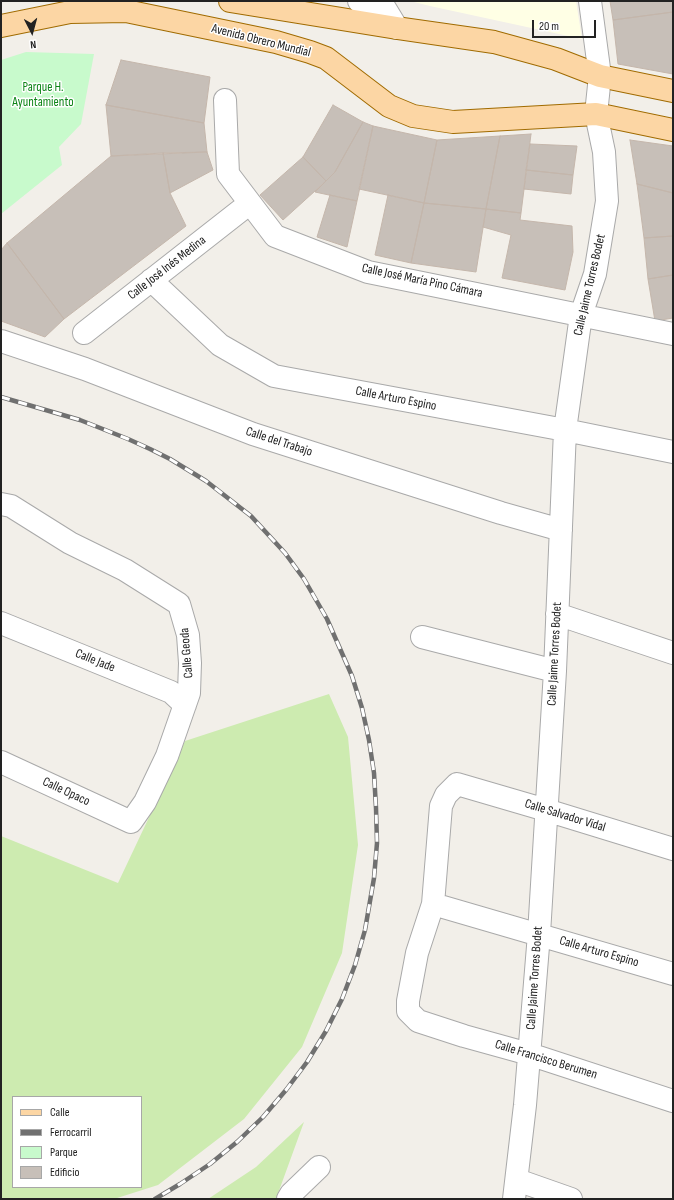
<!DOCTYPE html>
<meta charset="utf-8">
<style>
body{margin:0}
#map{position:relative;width:674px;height:1200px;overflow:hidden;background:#f2efe9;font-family:"Sofia Sans Condensed",sans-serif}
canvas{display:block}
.frame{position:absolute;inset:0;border:2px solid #222;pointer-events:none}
.legend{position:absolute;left:12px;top:1096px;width:130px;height:92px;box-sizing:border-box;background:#fff;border:1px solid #a7a7a7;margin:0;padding:5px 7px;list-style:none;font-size:12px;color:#222}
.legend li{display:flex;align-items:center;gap:8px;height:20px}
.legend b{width:20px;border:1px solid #a7a7a7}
.north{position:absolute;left:12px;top:12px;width:40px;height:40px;-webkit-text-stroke:3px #fff;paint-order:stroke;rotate:174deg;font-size:11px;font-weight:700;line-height:16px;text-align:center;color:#222}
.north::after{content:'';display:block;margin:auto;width:14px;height:18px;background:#222;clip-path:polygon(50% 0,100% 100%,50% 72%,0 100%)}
.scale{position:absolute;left:532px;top:20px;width:64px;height:18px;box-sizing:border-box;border:2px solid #222;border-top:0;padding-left:5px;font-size:12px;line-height:14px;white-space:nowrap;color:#222;-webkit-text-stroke:3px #fff;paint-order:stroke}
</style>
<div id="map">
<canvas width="674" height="1200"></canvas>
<div class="frame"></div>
<ul class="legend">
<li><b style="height:5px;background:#fcd6a4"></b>Calle</li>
<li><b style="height:5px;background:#707070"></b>Ferrocarril</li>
<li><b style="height:11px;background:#c8facc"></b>Parque</li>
<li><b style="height:11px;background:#c7bfb8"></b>Edificio</li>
</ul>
<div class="north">N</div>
<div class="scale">20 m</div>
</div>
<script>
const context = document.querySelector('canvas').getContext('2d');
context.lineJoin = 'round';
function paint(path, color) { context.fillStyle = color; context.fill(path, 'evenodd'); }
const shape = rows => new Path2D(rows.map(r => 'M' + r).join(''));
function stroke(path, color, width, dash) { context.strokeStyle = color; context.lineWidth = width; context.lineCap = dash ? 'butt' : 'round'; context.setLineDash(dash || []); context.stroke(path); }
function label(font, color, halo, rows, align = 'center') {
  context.font = font + ' "Sofia Sans Condensed",sans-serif'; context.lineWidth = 3; context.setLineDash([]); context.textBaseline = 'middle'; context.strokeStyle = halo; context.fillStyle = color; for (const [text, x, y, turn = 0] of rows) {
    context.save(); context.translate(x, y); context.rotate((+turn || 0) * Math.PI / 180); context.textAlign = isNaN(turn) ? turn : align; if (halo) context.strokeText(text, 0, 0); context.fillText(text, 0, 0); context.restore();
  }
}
const education = shape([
 [410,1,576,1,582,39,430,6]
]);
const grass = shape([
 [329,694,348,737,358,845,342,953,302,1047,244,1119,158,1185,114,1199,1,1199,1,836,118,883,185,741],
 [13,1097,141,1097,141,1187,13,1187],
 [304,1122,276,1199,208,1199,256,1167]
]);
const park = shape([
 [26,52,94,54,81,124,59,147,62,165,1,214,1,60]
]);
const building = shape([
 [610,1,673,1,673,12,613,20,610,1],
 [673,12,673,74,618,64,613,20,673,12],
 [121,60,210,77,204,123,106,105,121,60],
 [106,105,204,123,207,152,111,156,106,105],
 [333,105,363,122,335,172,326,181,303,157,333,105],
 [363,122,373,126,357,201,315,192,335,172,363,122],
 [373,126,437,140,424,203,359,189,373,126],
 [531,134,521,213,486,209,500,136,531,134],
 [500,136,486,209,424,203,437,140,500,136],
 [630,140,673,146,673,193,637,184,630,140],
 [530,144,577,146,573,175,526,170,530,144],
 [207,152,213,170,170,193,163,153,207,152],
 [163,153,170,193,186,226,64,319,7,243,111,156,163,153],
 [303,157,326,181,283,220,260,195,303,157],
 [526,170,573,175,571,194,524,189,526,170],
 [637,184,673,193,673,236,644,238,637,184],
 [330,195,357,201,347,247,317,237,330,195],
 [388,195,424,203,411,263,375,255,388,195],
 [424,203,486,209,476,272,411,263,424,203],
 [486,209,521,213,520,220,572,226,573,252,565,290,502,278,511,235,483,227,486,209],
 [673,236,673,275,648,279,644,238,673,236],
 [7,243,64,319,45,337,1,321,1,250,7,243],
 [673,275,673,318,655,321,648,279,673,275]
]);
const minor = shape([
 [359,1,383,5,397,28],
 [225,100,228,174,275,236,368,272,673,334],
 [151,280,220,345,274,376,565,430,673,452],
 [84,333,250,203],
 [1,341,85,369,253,434,501,513,561,530],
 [1,504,11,506,70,543,125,570,179,604,188,635,190,663,189,693,167,756,145,802,131,822,1,762],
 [557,614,673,653],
 [1,623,171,692,185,705],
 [422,637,555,671],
 [673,849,546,810,457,784,446,795,441,806,433,904,417,953,408,1001,408,1011,418,1021,464,1036,529,1054,673,1101],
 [433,904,673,974],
 [517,1180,571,1199],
 [288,1199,291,1194,319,1167],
 [514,1199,525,1105,539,934,555,671,565,430,581,315,595,274,607,201,604,152,596,114,600,76,590,1]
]);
const major = shape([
 [230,1,397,28,494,42,556,59,600,76,673,91],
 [1,26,70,12,126,11,276,42,310,52,326,58,389,106,413,116,453,122,596,114,673,130]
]);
const rail = shape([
 [1,397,80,420,128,439,150,449,170,459,206,481,251,516,285,553,304,579,327,619,352,676,362,708,369,740,374,773,376,808,377,843,374,878,365,930,355,965,342,999,326,1031,307,1062,286,1090,263,1117,237,1142,210,1164,180,1184,155,1199]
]);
const streetNames = [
 ["Avenida Obrero Mundial",261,41,14],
 ["Calle José Inés Medina",167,268,-38],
 ["Calle José María Pino Cámara",422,281,12],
 ["Calle Jaime Torres Bodet",590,285,-77],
 ["Calle Arturo Espino",396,399,11],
 ["Calle del Trabajo",279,442,18],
 ["Calle Geoda",187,653,-95],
 ["Calle Jaime Torres Bodet",555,654,-87],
 ["Calle Jade",95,661,22],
 ["Calle Opaco",66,792,25],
 ["Calle Salvador Vidal",565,816,17],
 ["Calle Arturo Espino",599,952,16],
 ["Calle Jaime Torres Bodet",535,978,-86],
 ["Calle Francisco Berumen",546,1060,17]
];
const parkNames = [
 ["Parque H.",43,88],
 ["Ayuntamiento",43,103]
];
paint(education, '#ffffe5');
paint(grass, '#cdebb0');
paint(park, '#c8facc');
paint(building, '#c7bfb8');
stroke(building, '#c4b6ab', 1);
stroke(minor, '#a9a9a9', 24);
stroke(major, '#a06b00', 24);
stroke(minor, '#fff', 22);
stroke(major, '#fcd6a4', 22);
stroke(rail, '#707070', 4.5);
stroke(rail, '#fff', 3, [9]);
label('13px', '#222', '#fff', streetNames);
label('13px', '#0c8416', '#fff', parkNames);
</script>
